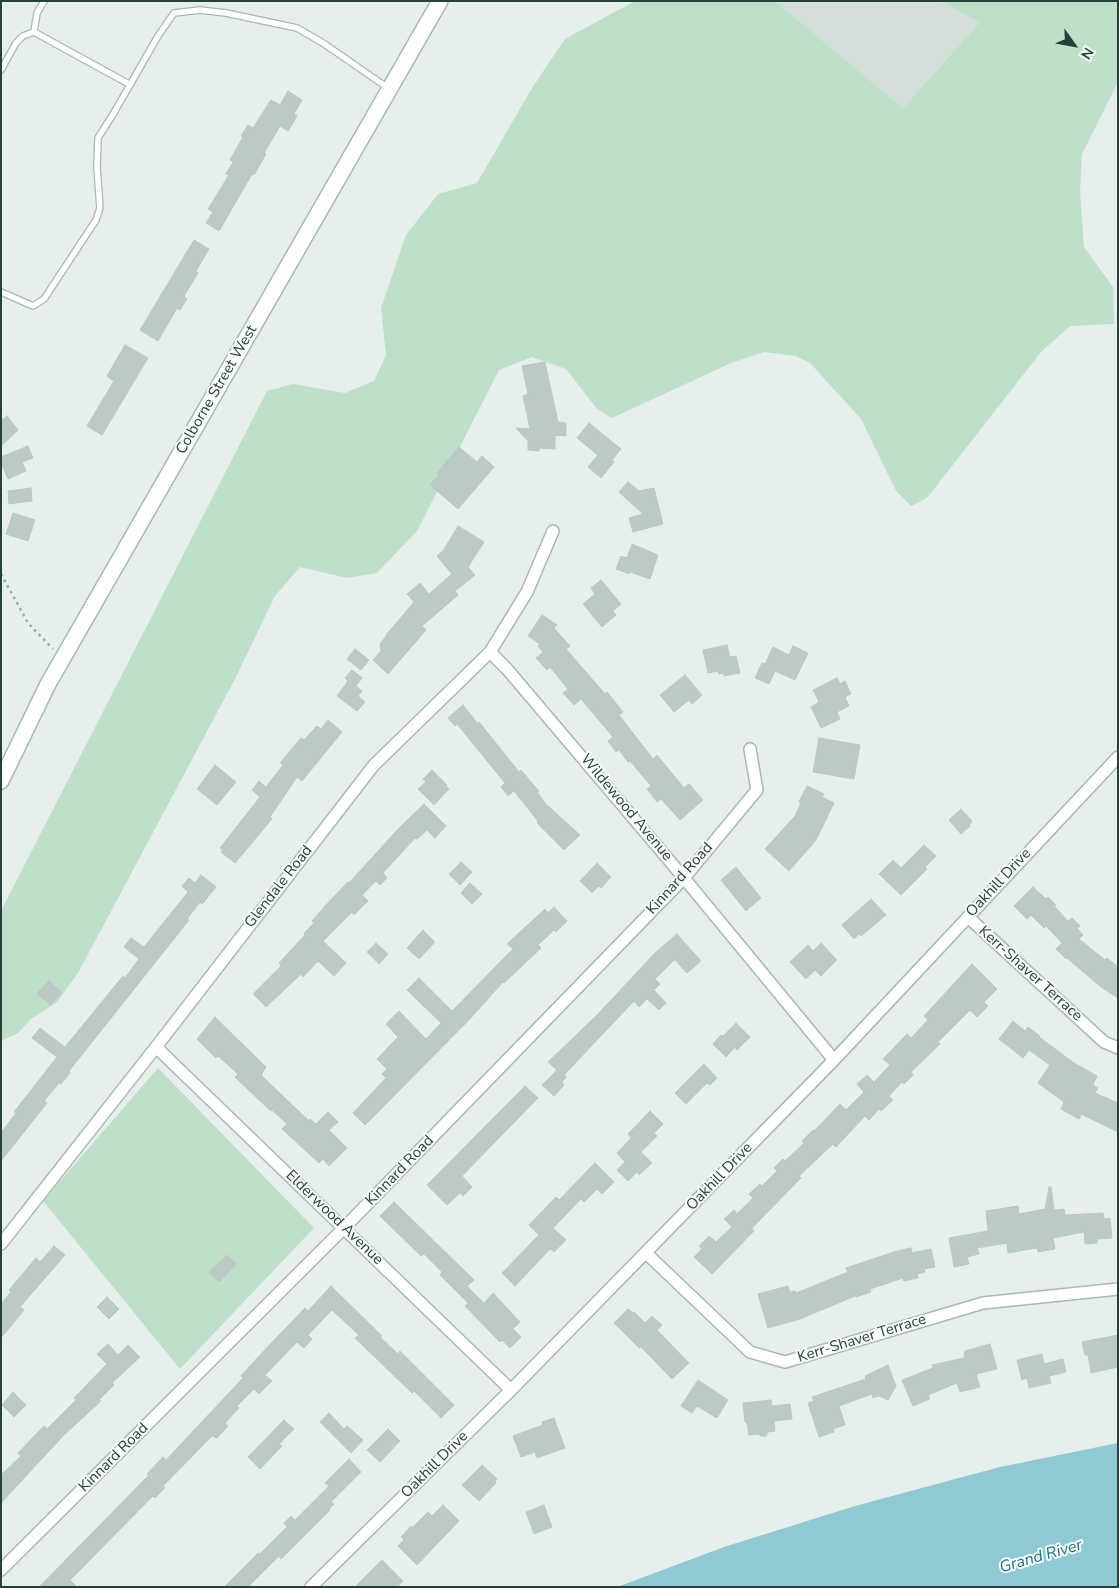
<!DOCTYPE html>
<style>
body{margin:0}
#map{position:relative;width:1119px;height:1588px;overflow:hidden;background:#e6efeb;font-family:"Nunito Sans",sans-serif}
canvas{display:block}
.frame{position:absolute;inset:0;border:2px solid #24423a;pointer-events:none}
.north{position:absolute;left:1049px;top:20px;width:50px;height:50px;-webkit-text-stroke:4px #f7fbf9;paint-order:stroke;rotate:122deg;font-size:14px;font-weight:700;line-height:20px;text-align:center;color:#24423a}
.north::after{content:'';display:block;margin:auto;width:18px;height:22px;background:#24423a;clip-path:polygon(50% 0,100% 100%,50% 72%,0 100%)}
</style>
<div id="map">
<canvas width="1119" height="1588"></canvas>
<div class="frame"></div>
<div class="north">N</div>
</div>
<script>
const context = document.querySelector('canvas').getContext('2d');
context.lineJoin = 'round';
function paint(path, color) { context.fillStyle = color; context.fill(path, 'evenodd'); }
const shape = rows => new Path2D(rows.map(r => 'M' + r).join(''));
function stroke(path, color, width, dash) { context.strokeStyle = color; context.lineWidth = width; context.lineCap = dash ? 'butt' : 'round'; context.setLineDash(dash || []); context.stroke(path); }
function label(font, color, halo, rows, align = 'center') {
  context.font = font + ' "Nunito Sans",sans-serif'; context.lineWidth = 4; context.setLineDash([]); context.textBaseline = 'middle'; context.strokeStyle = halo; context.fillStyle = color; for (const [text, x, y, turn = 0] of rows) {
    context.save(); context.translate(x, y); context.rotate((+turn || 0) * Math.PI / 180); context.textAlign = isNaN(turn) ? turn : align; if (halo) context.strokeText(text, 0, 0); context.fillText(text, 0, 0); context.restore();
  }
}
const built = shape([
 [775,1,942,1,979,23,903,108]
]);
const green = shape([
 [635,1,775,1,903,108,979,23,942,1,1118,1,1118,82,1082,154,1080,191,1084,247,1113,287,1114,324,1070,326,1041,352,927,498,911,506,896,491,861,419,810,363,796,356,764,352,731,363,612,418,597,409,566,369,532,357,499,370,417,531,377,573,347,578,300,567,275,596,235,679,78,973,57,1002,31,1019,18,1033,1,1041,1,911,267,391,293,384,345,393,374,381,386,355,381,308,406,235,438,194,477,183,532,88,565,39],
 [158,1068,314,1228,180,1369,43,1201]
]);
const water = shape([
 [1118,1443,1118,1587,617,1587,724,1547,855,1506,1000,1467]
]);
const building = shape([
 [288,91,302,100,294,114,297,116,288,131,280,126,264,153,266,154,254,175,252,174,219,231,206,223,213,212,208,209,229,175,226,174,233,162,230,160,243,137,241,136,248,125,253,128,271,100,280,105,288,91],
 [194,240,209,249,196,271,198,273,184,296,187,299,180,310,177,308,158,341,140,330,194,240],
 [125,345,148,358,102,435,87,426,114,381,107,376,125,345],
 [545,362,558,422,566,423,566,436,555,435,555,449,539,448,539,451,528,450,528,441,516,428,530,429,523,396,528,394,522,366,545,362],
 [7,416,18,430,1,446,1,421,7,416],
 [589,423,621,449,612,460,614,462,601,478,588,467,598,455,577,438,589,423],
 [28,446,33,458,22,462,26,471,8,479,1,463,1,457,28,446],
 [459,447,477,462,482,456,494,467,458,509,430,485,439,475,437,473,459,447],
 [628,482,639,491,654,488,663,524,633,532,629,518,643,514,619,492,628,482],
 [31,488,32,501,9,504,8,491,31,488],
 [13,513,35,520,28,541,6,534,13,513],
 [458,526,484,542,468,567,475,575,455,591,458,595,422,626,426,630,388,674,373,660,381,651,380,644,387,635,386,635,414,602,407,594,420,583,429,594,452,574,437,556,443,551,458,526],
 [632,544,658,555,650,579,630,572,629,574,616,569,621,556,627,558,632,544],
 [601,580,621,604,613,611,616,615,602,627,583,604,595,594,591,588,601,580],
 [542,615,557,625,554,628,570,646,566,649,605,694,607,692,623,712,619,715,653,759,657,755,684,788,689,784,703,800,680,820,661,799,657,802,647,789,651,786,630,761,628,762,619,750,616,752,608,741,613,737,581,699,574,705,563,693,568,689,550,667,547,670,536,658,543,652,538,646,540,644,528,636,542,615],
 [727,645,730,657,736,656,740,673,724,676,723,673,719,674,718,671,708,673,703,650,727,645],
 [793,646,808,653,795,680,775,671,769,684,755,678,762,663,765,664,773,647,789,655,793,646],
 [355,649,369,660,361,670,347,659,355,649],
 [352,670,362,678,356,686,362,691,358,696,365,702,357,711,337,696,348,681,345,678,352,670],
 [685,675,702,695,692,704,689,700,674,712,660,695,685,675],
 [837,678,840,684,845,681,851,694,845,697,849,706,837,712,840,719,821,728,811,707,819,702,813,690,837,678],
 [463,705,478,724,479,722,519,772,521,770,531,782,539,791,537,792,546,804,580,835,564,850,537,823,538,821,514,791,508,796,501,787,505,783,457,724,455,726,448,718,463,705],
 [328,720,342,732,302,781,297,777,270,817,272,819,235,863,221,852,223,850,220,848,260,797,252,790,259,781,266,787,283,765,280,763,301,738,304,740,317,726,321,729,328,720],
 [819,738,860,745,854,779,813,772,819,738],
 [215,765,236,782,217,805,197,789,215,765],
 [432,770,447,785,446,786,449,789,434,805,418,789,426,782,423,779,432,770],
 [807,786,824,794,822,797,834,803,816,840,789,871,765,849,795,816,801,803,799,802,807,786],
 [424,804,446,826,435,838,427,830,417,839,415,838,383,873,387,878,380,885,376,881,362,895,368,901,354,915,352,912,323,941,346,963,334,976,318,961,303,977,301,974,266,1007,253,994,281,966,279,963,305,935,304,933,314,923,312,921,325,906,348,882,349,883,398,829,424,804],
 [961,809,972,821,969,825,970,826,961,834,949,820,961,809],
 [924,845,936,856,925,867,927,869,901,895,879,874,893,860,901,868,924,845],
 [461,862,472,872,460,885,449,874,461,862],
 [597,863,611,877,601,888,599,886,592,893,580,881,597,863],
 [736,867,761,898,746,911,721,880,736,867],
 [201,875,216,887,202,904,200,902,187,919,189,920,69,1071,70,1073,61,1084,59,1083,44,1101,47,1103,1,1161,1,1133,16,1113,14,1112,57,1057,32,1038,40,1028,65,1047,123,976,125,978,139,959,124,947,131,938,144,947,188,892,182,886,189,878,195,883,201,875],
 [470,883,482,894,472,904,461,893,470,883],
 [1033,887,1046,899,1048,897,1056,905,1054,906,1068,921,1072,918,1080,926,1077,928,1083,935,1079,939,1105,960,1107,958,1118,967,1118,998,1101,987,1067,958,1066,959,1056,949,1062,943,1046,926,1044,928,1031,915,1027,919,1014,906,1033,887],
 [871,899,886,915,861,936,859,934,854,939,842,925,871,899],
 [554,907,567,921,556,932,554,930,538,945,541,948,504,983,503,982,469,1020,365,1125,353,1113,386,1078,382,1074,387,1069,377,1059,398,1037,386,1024,399,1011,426,1039,441,1023,407,990,419,978,452,1011,513,949,507,944,545,909,548,913,554,907],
 [423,930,435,942,419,959,407,948,423,930],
 [677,934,701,961,687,973,675,960,672,962,655,979,660,984,654,990,666,1003,659,1010,647,999,639,1007,634,1001,564,1075,566,1077,562,1082,564,1085,554,1096,542,1085,557,1070,548,1062,597,1015,655,953,677,934],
 [376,943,388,954,379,964,367,952,376,943],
 [821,943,837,960,821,976,815,970,806,979,790,962,808,945,813,951,821,943],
 [972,964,997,989,984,1002,988,1006,977,1017,970,1010,938,1042,940,1044,911,1072,913,1075,904,1084,902,1082,889,1096,893,1100,881,1111,879,1109,869,1120,865,1116,836,1147,833,1144,799,1176,801,1178,752,1228,754,1231,712,1274,694,1257,702,1249,699,1246,709,1236,716,1242,732,1227,724,1219,734,1210,737,1214,753,1198,749,1194,760,1184,762,1186,777,1171,774,1168,783,1159,785,1161,804,1143,802,1141,813,1130,814,1131,840,1104,846,1110,864,1092,857,1084,867,1075,874,1082,890,1065,883,1059,907,1034,911,1038,928,1020,924,1016,972,964],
 [49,981,62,993,50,1005,37,993,49,981],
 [215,1017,266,1067,262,1073,263,1074,261,1075,309,1121,310,1119,316,1124,328,1112,338,1122,329,1130,347,1148,329,1166,323,1159,319,1163,282,1129,287,1124,272,1110,271,1111,259,1100,235,1077,238,1074,218,1056,216,1058,197,1039,215,1017],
 [1013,1021,1025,1031,1028,1027,1040,1036,1039,1037,1074,1063,1097,1076,1093,1085,1098,1088,1095,1093,1118,1103,1118,1132,1081,1114,1079,1119,1061,1109,1064,1102,1038,1083,1050,1065,1029,1050,1023,1058,999,1039,1013,1021],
 [736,1023,750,1037,737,1050,735,1047,726,1057,713,1044,721,1035,723,1036,736,1023],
 [704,1064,717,1078,710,1085,707,1083,686,1104,675,1093,704,1064],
 [525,1086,538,1098,462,1176,472,1187,463,1196,460,1193,447,1205,427,1185,525,1086],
 [650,1111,663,1124,654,1133,657,1136,641,1152,652,1163,639,1175,637,1172,628,1181,617,1170,625,1162,617,1153,631,1138,628,1134,650,1111],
 [595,1163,614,1182,602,1194,597,1189,584,1202,581,1199,553,1228,566,1240,554,1252,550,1249,515,1286,502,1273,539,1235,529,1225,556,1197,559,1200,595,1163],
 [1049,1187,1051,1187,1054,1210,1064,1209,1065,1215,1103,1213,1104,1219,1110,1218,1112,1238,1097,1239,1097,1243,1085,1244,1084,1232,1053,1238,1055,1249,1038,1252,1037,1248,1008,1253,1007,1243,977,1248,979,1254,967,1257,969,1264,954,1267,949,1238,988,1231,986,1211,1018,1206,1019,1214,1045,1209,1049,1187],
 [394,1202,474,1280,467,1286,484,1303,493,1293,520,1322,513,1329,521,1337,510,1348,502,1340,500,1342,465,1306,468,1303,440,1275,442,1272,424,1254,421,1256,380,1216,394,1202],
 [54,1246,65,1255,20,1307,24,1310,1,1338,1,1304,11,1292,9,1290,36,1258,40,1262,54,1246],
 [911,1248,912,1253,931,1249,935,1267,924,1269,925,1272,917,1274,918,1278,904,1281,903,1278,870,1289,871,1292,856,1297,855,1296,800,1319,768,1328,758,1294,788,1286,790,1292,795,1291,796,1293,848,1272,846,1268,897,1251,911,1248],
 [227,1255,236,1264,219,1282,209,1272,227,1255],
 [331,1286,382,1336,380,1337,398,1354,400,1351,454,1405,441,1418,414,1391,412,1393,355,1338,359,1335,332,1310,308,1335,312,1339,304,1348,297,1342,265,1375,272,1381,259,1394,254,1389,237,1406,239,1408,225,1423,228,1426,217,1438,212,1436,163,1486,165,1488,155,1498,153,1496,70,1580,77,1587,39,1587,149,1475,147,1474,163,1457,166,1460,243,1378,241,1376,259,1356,305,1308,308,1311,331,1286],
 [107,1297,119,1309,109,1319,97,1307,107,1297],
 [628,1309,633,1313,634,1312,645,1323,652,1316,662,1325,657,1330,689,1363,672,1379,641,1347,639,1348,614,1323,628,1309],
 [1118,1335,1118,1367,1091,1373,1088,1355,1085,1355,1082,1342,1118,1335],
 [108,1344,118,1355,128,1345,140,1357,112,1383,114,1385,99,1400,101,1401,64,1435,1,1503,1,1475,21,1456,18,1453,44,1426,47,1429,76,1400,74,1398,107,1364,97,1354,108,1344],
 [990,1344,997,1369,976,1374,980,1387,960,1392,957,1383,928,1395,930,1399,913,1406,902,1380,933,1368,932,1365,964,1358,965,1351,990,1344],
 [1042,1354,1044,1364,1063,1359,1066,1372,1049,1376,1051,1383,1029,1388,1027,1378,1022,1380,1017,1360,1042,1354],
 [888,1365,896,1386,888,1400,879,1396,873,1398,872,1394,839,1406,845,1425,833,1429,834,1432,819,1437,808,1403,814,1401,812,1397,866,1379,865,1376,888,1365],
 [698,1380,728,1400,717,1418,697,1406,692,1413,681,1406,698,1380],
 [13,1392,26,1405,14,1417,2,1405,13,1392],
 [771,1400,772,1406,790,1404,792,1419,774,1421,775,1431,768,1432,766,1436,761,1436,758,1434,749,1435,747,1423,745,1422,743,1403,771,1400],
 [329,1413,344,1429,347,1426,363,1440,351,1453,320,1422,329,1413],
 [554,1418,565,1448,537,1458,535,1452,521,1457,513,1436,543,1425,542,1422,554,1418],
 [284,1420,294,1429,279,1444,282,1446,260,1469,248,1457,284,1420],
 [388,1429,400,1441,380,1462,367,1450,388,1429],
 [349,1459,361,1472,331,1502,334,1504,329,1509,330,1510,281,1559,279,1556,248,1587,224,1587,258,1553,260,1554,287,1527,284,1523,291,1516,295,1520,329,1486,325,1483,349,1459],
 [482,1465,497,1479,495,1482,496,1483,479,1501,462,1485,482,1465],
 [443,1505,459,1521,417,1565,398,1546,404,1540,401,1537,411,1526,412,1528,428,1512,432,1516,443,1505],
 [544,1505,552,1527,534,1534,526,1512,544,1505],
 [382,1560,403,1581,397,1587,355,1587,382,1560]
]);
const path = shape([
 [1,574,28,623,53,649]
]);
const service = shape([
 [34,32,37,13,44,1],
 [1,70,16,43,23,36,34,32,129,84],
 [1,292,33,306,44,299,96,220,100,208,97,168,98,138,115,111,158,36,174,13,200,10,226,13,297,28,323,43,388,88]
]);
const minor = shape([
 [490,652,507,669,684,878,834,1060],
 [968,917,1104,1042,1118,1048],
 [156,1047,511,1390],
 [1,1244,156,1047,374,765,490,652,527,592,553,531],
 [646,1253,750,1352,785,1362,983,1303,1118,1289],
 [1,1570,344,1228,684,878,757,790,750,749],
 [311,1587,511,1390,834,1060,1118,757]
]);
const secondary = shape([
 [1,781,48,684,440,1]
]);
const streetNames = [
 ["Colborne Street West",217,390,-60],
 ["Wildewood Avenue",626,808,50],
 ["Kinnard Road",680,879,-48],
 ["Oakhill Drive",999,883,-47],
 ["Glendale Road",279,887,-52],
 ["Kerr-Shaver Terrace",1030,974,42],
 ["Kinnard Road",400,1171,-46],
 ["Oakhill Drive",720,1177,-46],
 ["Elderwood Avenue",334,1218,44],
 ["Kerr-Shaver Terrace",862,1339,-17],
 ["Kinnard Road",114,1458,-45],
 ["Oakhill Drive",435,1465,-45]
];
const waterNames = [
 ["Grand River",1041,1557,-16]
];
paint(built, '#d4dfda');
paint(green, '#bfe0c8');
paint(water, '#8ec9d4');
paint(building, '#bbcac4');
stroke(building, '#b8c9c2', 1);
stroke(service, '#a8b8b2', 8);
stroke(minor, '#a8b8b2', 14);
stroke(secondary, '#a4bbb3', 18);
stroke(path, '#86b3a5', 2.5, [2.5, 4]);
stroke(service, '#fff', 5.5);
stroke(minor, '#fff', 11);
stroke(secondary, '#fff', 15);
label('15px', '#24423a', '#f7fbf9', streetNames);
label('italic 16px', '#1c6f80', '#f7fbf9', waterNames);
</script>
